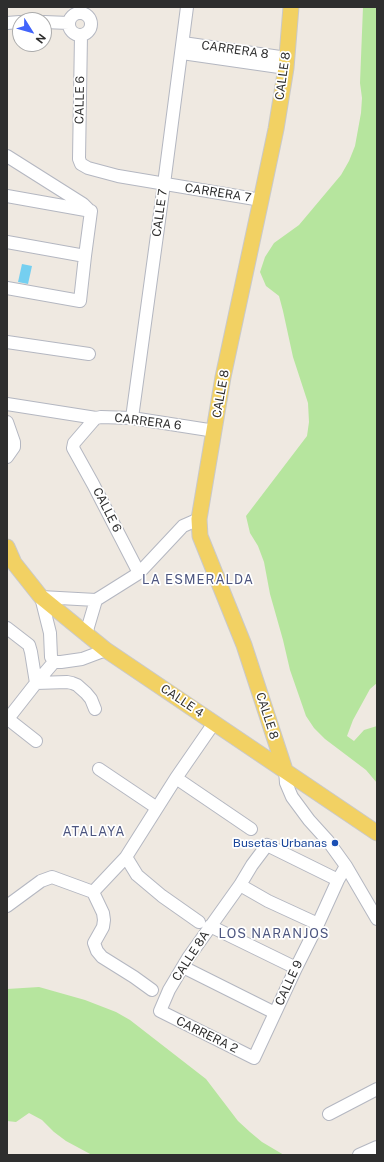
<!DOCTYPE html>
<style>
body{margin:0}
#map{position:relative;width:384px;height:1162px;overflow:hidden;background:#efe9e1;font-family:"Public Sans",sans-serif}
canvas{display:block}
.frame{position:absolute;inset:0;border:8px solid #2e2e2e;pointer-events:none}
.north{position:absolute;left:12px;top:12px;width:40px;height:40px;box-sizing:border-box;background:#fff;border:1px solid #ababab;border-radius:50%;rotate:127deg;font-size:11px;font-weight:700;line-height:16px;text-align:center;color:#2e2e2e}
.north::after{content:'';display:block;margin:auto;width:14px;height:18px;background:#4264fb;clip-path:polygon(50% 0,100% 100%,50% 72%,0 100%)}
</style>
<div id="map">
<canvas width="384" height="1162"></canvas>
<div class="frame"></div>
<div class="north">N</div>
</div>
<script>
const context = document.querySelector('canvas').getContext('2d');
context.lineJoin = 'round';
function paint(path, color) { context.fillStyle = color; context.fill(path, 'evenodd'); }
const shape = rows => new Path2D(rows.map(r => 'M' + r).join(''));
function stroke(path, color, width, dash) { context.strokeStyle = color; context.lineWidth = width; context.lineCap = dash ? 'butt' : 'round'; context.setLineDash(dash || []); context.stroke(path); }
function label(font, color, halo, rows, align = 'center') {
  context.font = font + ' "Public Sans",sans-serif'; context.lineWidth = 3.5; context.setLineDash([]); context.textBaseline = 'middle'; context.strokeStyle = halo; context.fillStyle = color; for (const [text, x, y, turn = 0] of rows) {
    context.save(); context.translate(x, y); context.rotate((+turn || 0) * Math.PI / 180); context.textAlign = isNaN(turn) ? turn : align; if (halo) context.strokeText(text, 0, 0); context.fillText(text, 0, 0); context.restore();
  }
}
const green = shape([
 [363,7,377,7,377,683,370,689,353,720,347,736,354,741,364,730,377,726,377,783,366,770,325,739,314,728,306,716,290,670,283,640,270,594,264,562,258,546,250,533,246,516,307,436,309,422,308,403,293,357,283,311,279,296,266,286,260,272,265,257,274,243,299,225,341,175,349,161,355,146,361,113,362,98,360,83],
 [39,987,85,1000,116,1012,130,1020,206,1079,238,1121,250,1132,262,1142,284,1155,92,1155,66,1141,54,1132,42,1120,29,1113,16,1122,7,1121,7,989]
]);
const water = shape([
 [22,264,32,266,28,284,18,282]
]);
const minor = shape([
 '69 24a11 11 0 1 1 22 0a11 11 0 1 1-22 0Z',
 [44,22,69,23],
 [7,23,20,22],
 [81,35,79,159,81,164,88,168,118,176,261,200],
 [183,43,287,58],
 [182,53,286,68],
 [7,156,83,204,90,211],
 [7,196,91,211,85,256],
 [7,242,85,256,80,301,7,288],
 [7,342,89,354],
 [7,404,96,418],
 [132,418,164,184,187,7],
 [7,422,14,442,14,447,7,457],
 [139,573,93,484,73,448,74,443,93,421,96,418,101,417,132,418,215,431],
 [7,628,29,645,31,652,36,683,67,682,72,683,77,685,86,693,91,699,95,709],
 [87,634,88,627,96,600],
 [54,662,51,657,50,633,41,597,96,600,139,573,183,526,199,519],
 [8,719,36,741],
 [7,720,36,683,54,662,61,662,82,659,106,650],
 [99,769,157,808],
 [285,770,286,783,292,797,309,820,328,841,346,866,377,919],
 [176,778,251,829],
 [126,857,137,875,162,896,199,922],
 [338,880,267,845,252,865,240,885,188,958,169,990,160,1011,254,1058,296,968,318,924,338,880,346,866],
 [240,885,268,901,318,924],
 [93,892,126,857,176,778,214,723],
 [7,906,41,881,52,877,93,892,103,913,104,920,103,927,94,943,97,951,102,957,134,977,152,990],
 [210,926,296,968],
 [183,967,275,1013],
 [329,1114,377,1089],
 [359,1155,377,1147]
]);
const major = shape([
 [7,547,14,563,41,597,106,650,377,833],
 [285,770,244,645,200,536,199,519,223,377,261,200,276,129,286,68,291,7]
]);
const markers = [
 [335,843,4,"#1a4fb4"]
];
const streetNames = [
 ["CARRERA 8",235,50,8],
 ["CALLE 8",283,76,-82],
 ["CALLE 6",80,100,-89],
 ["CARRERA 7",218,193,9],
 ["CALLE 7",160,213,-82],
 ["CALLE 8",221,394,-80],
 ["CARRERA 6",148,422,7],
 ["CALLE 6",107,510,63],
 ["CALLE 4",182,701,34],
 ["CALLE 8",267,716,72],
 ["CALLE 8A",191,956,-57],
 ["CALLE 9",289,983,-65],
 ["CARRERA 2",207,1035,26]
];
const transitNames = [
 ["Busetas Urbanas",327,843]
];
const neighbourhoodNames = [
 ["LA ESMERALDA",198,580],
 ["ATALAYA",94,832],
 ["LOS NARANJOS",274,934]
];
paint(green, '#b6e59e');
paint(water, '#75cff0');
stroke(minor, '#b4b7c1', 14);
stroke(major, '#c9c9c9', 17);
stroke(minor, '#fff', 12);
stroke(major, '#f2d163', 15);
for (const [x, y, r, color] of markers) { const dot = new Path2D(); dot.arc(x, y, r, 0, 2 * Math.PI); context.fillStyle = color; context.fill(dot); stroke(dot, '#fff', 1.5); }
label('12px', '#2e2e2e', '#fff', streetNames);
label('12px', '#164399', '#fff', transitNames, 'right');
context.letterSpacing = '1px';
label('13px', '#4d5680', '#fff', neighbourhoodNames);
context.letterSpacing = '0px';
</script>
